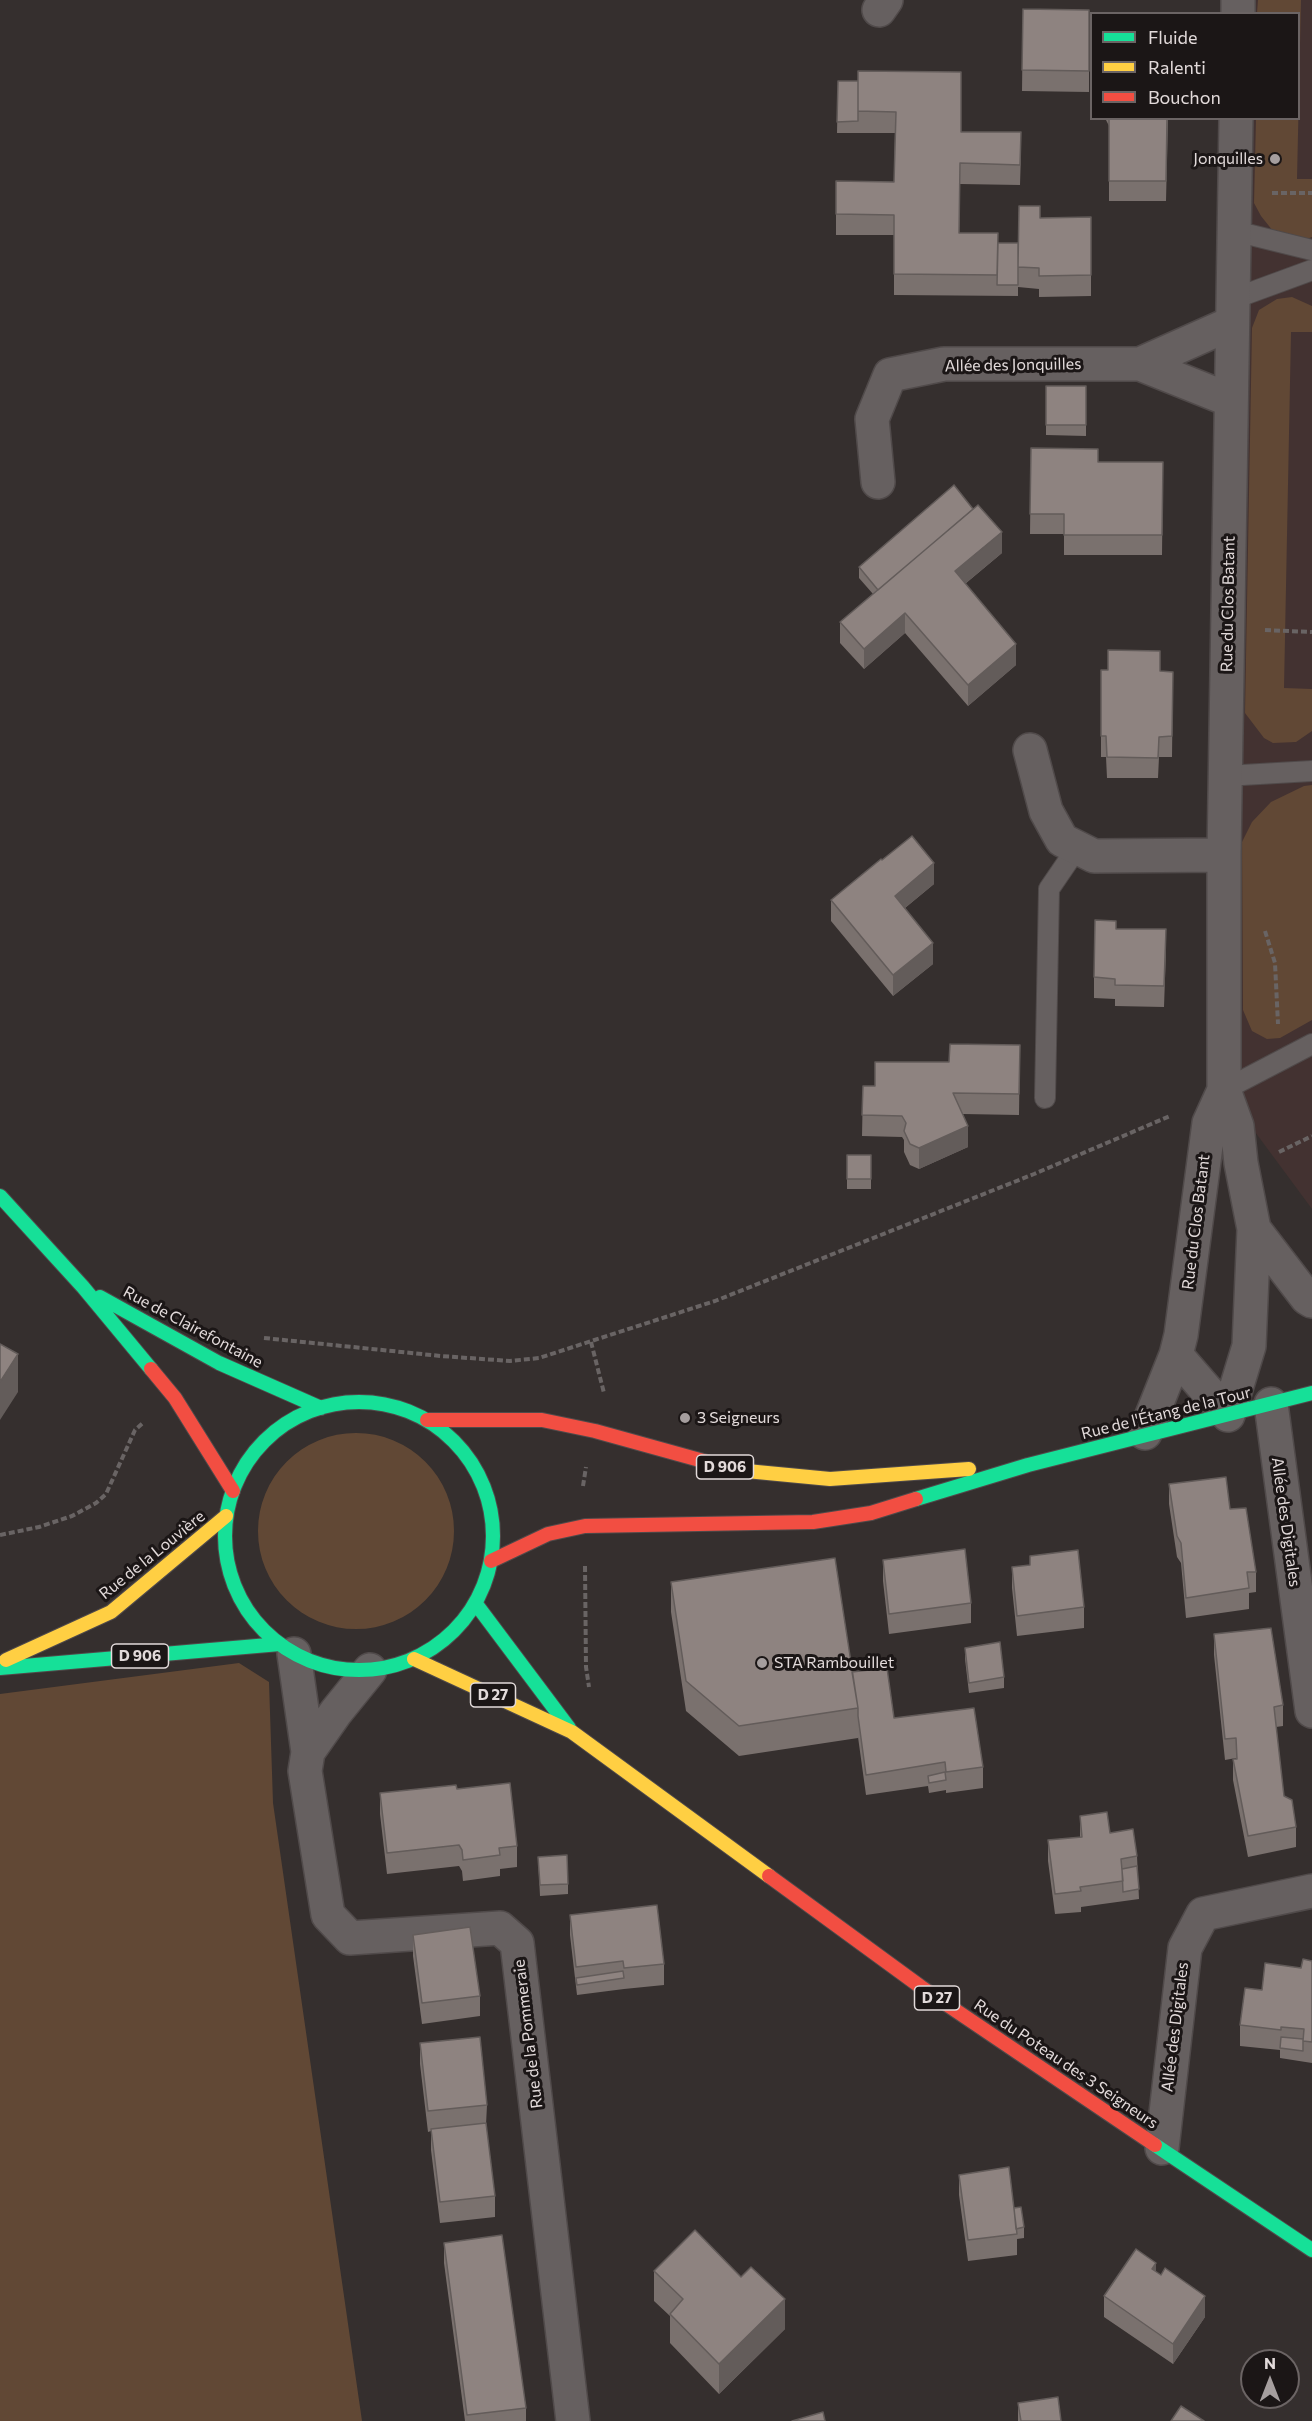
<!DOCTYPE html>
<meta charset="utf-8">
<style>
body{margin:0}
#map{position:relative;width:1312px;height:2421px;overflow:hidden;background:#352f2e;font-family:Commissioner,sans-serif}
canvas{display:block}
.legend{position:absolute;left:1090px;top:12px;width:210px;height:108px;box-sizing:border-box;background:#1b1616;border:2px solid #6b6464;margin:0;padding:8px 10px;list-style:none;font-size:18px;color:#e2dada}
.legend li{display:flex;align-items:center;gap:12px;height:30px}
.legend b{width:30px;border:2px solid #6b6464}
.north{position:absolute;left:1240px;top:2349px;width:60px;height:60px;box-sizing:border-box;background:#1b1616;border:2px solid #6b6464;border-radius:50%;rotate:0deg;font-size:16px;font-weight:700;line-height:24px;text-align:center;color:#e2dada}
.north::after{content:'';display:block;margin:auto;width:21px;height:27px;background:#a59e9e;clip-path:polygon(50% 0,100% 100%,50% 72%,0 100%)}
</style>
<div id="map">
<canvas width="1312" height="2421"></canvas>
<ul class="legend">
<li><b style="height:8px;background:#16e098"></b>Fluide</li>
<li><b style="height:8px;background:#ffcf43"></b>Ralenti</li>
<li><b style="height:8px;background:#f24e42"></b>Bouchon</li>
</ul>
<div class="north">N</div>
</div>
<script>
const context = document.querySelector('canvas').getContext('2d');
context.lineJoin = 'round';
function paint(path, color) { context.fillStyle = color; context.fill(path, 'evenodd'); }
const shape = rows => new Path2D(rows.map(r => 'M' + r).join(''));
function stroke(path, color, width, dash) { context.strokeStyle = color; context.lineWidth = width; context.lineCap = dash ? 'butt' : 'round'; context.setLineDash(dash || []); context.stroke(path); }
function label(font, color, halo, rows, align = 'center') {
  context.font = font + ' Commissioner,sans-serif'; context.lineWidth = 6; context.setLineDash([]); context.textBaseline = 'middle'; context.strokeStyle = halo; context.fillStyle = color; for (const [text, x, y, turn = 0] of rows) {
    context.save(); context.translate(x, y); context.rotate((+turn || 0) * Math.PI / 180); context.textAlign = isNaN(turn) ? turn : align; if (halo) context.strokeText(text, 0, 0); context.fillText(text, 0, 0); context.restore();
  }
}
const built = shape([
 [1238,0,1312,0,1312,1209,1224,1090,1236,119,1298,118,1298,14,1238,13]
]);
const green = shape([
 [1258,0,1301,0,1297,179,1312,179,1312,237,1307,239,1273,231,1261,216,1254,203,1256,119,1298,118,1298,14,1257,13],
 [1292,297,1312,306,1312,332,1291,332,1284,688,1312,689,1312,731,1296,742,1273,743,1264,738,1245,713,1252,328,1259,310,1277,299],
 [1312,785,1312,1020,1280,1038,1267,1039,1252,1031,1243,1010,1242,842,1252,822,1271,802,1304,786],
 '258 1531a98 98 0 1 1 196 0a98 98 0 1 1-196 0Z',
 [239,1663,269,1682,273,1803,362,2421,0,2421,0,1694]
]);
const path = shape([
 [1272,193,1312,193],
 [1265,630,1312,632],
 [1265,931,1275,963,1278,1024],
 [1279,1152,1312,1136],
 [264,1338,441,1356,510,1361,539,1358,715,1301,1034,1174,1170,1116],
 [591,1342,604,1393],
 [583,1486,586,1467],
 [0,1535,39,1527,72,1516,96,1503,106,1494,135,1430,144,1422],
 [585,1566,586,1667,589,1687]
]);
const lane = shape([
 [1235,233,1251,235,1312,250],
 [1233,299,1312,270],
 [1225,776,1312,771],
 [1224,1090,1312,1044],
 [1045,1098,1049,889,1077,848]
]);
const street = shape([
 [879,10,886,0],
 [1238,14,1238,0],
 [1140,364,1232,323],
 [878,482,872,419,890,375,944,364,1140,364,1230,400],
 [1030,750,1046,811,1062,840,1094,856,1224,855],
 [1254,1229,1307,1298,1312,1301],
 [1176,1355,1228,1415],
 [1271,1404,1312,1711],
 [1228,1415,1249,1346,1254,1229,1241,1163,1237,1126,1224,1090,1224,855,1236,118],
 [1145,1433,1176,1355,1181,1335,1209,1123,1224,1090],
 [294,1654,308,1752,305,1771,328,1915,350,1938,500,1928,517,1943,573,2421],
 [308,1752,336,1712,370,1670],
 [1162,2148,1185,1948,1203,1914,1312,1891]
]);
const fast = shape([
 [0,1196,83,1287,151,1369],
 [100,1297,219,1363,321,1408],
 '225 1536a134 134 0 1 1 268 0a134 134 0 1 1-268 0Z',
 [916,1499,1028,1465,1312,1393],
 [476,1604,569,1728],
 [0,1668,280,1644],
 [1155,2145,1312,2250]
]);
const slow = shape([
 [707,1462,736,1470,830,1479,969,1469],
 [414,1659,572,1732,769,1876],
 [6,1660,111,1612,226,1516]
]);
const jam = shape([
 [151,1369,175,1398,233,1491],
 [427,1420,542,1420,595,1431,707,1462],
 [491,1561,548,1534,585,1526,813,1522,871,1513,916,1499],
 [769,1876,921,1987,1155,2145]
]);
const wall = shape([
 [1023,9,1089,10,1089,92,1022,91],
 [838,81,961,132,1021,153,1020,185,960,184,959,233,998,243,1018,243,1040,218,1091,217,1091,296,1039,297,1039,289,1018,287,1018,296,894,295,894,235,836,235,836,181,894,182,895,133,837,133],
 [1105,118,1168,118,1166,201,1109,201,1109,126],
 [1046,386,1086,386,1086,436,1046,435],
 [1031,448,1098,462,1163,462,1162,555,1064,555,1064,534,1030,534],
 [1002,553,965,584,1016,665,968,706,905,633,864,669,840,643,840,622,873,594,859,578,859,567],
 [1160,671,1173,672,1172,757,1159,757,1158,778,1107,778,1106,757,1101,757,1101,702],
 [882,860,934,884,905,908,933,964,893,996,831,921,831,900],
 [1116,929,1166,950,1164,1007,1115,1006,1115,999,1094,998,1094,977],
 [1020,1045,1019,1115,963,1114,968,1147,919,1169,910,1165,904,1152,904,1140,902,1137,862,1136,863,1086,875,1086,949,1062],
 [847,1155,871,1155,871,1189,847,1189],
 [1169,1484,1230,1509,1256,1572,1256,1592,1249,1593,1249,1609,1186,1618,1181,1563,1177,1557,1169,1504],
 [1030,1556,1084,1607,1084,1628,1017,1636,1012,1588,1012,1567,1030,1565],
 [883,1560,971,1603,971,1623,889,1634,883,1581],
 [671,1582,852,1672,894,1718,983,1767,983,1788,946,1793,946,1790,929,1793,928,1786,866,1795,858,1737,858,1738,739,1756,686,1711,671,1612],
 [1214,1634,1283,1705,1283,1726,1276,1727,1284,1796,1296,1827,1296,1847,1248,1857,1233,1780,1233,1759,1236,1759,1236,1758,1225,1760,1214,1655],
 [965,1648,1004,1677,1004,1688,969,1693,965,1659],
 [457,1789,517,1846,517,1867,500,1869,500,1876,463,1881,462,1871,459,1866,387,1874,380,1814,380,1793],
 [1080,1816,1110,1833,1137,1856,1139,1899,1081,1907,1081,1912,1055,1914,1048,1861,1048,1840,1080,1837],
 [538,1857,568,1884,568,1894,540,1896],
 [570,1915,664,1964,664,1985,624,1989,577,1995,570,1935],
 [413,1935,480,1996,480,2016,422,2024,413,1956],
 [1312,1961,1312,2063,1280,2058,1280,2050,1240,2046,1240,2025,1262,1990,1301,1968],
 [420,2043,487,2105,486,2125,495,2196,495,2217,440,2223,431,2150,431,2131,428,2132,420,2064],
 [959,2175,1014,2208,1024,2227,1024,2238,1017,2239,1017,2255,968,2261,959,2195],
 [444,2243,526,2408,526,2421,465,2421,444,2263],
 [654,2271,785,2329,719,2394,670,2343,670,2316,654,2301],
 [1156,2272,1205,2317,1173,2364,1104,2317,1104,2296],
 [1018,2403,1061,2421,1018,2421]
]);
const shadedWall = shape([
 [1002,532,1002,553,955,592,955,571],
 [905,613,905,633,864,669,864,649],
 [1016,644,1016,665,968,706,968,685],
 [934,863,934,884,895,916,895,896],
 [933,943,933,964,893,996,893,975],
 [968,1126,968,1147,919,1169,919,1148],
 [18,1354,18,1392,0,1420,0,1382],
 [1156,2263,1156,2282,1152,2269],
 [1205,2296,1205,2317,1173,2364,1173,2344],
 [785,2299,785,2329,719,2394,719,2364]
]);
const building = shape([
 [1023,9,1089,10,1089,71,1022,70,1023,9],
 [858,71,961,72,961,132,1021,132,1020,165,960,163,959,233,998,233,997,275,894,274,894,215,836,214,836,181,894,182,896,112,858,111,858,71],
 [838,81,858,81,858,121,837,122,838,81],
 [1109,118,1167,118,1166,181,1109,181,1109,118],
 [1019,206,1040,206,1040,218,1091,217,1091,275,1039,276,1039,268,1018,267,1019,206],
 [998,243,1018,243,1018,285,997,285,998,243],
 [1046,386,1086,386,1086,425,1046,425,1046,386],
 [1031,448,1098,449,1098,462,1163,462,1162,535,1064,535,1064,514,1030,514,1031,448],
 [954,485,973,509,878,590,859,567,954,485],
 [978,505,1002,532,955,571,1016,644,968,685,905,613,864,649,840,622,978,505],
 [1108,650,1160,651,1160,671,1173,672,1172,736,1159,737,1158,758,1107,757,1106,736,1101,736,1101,670,1108,670,1108,650],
 [912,836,934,863,895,896,933,943,893,975,831,900,881,859,882,860,912,836],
 [1095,920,1116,921,1116,929,1166,929,1164,986,1115,985,1115,979,1094,977,1095,920],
 [950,1044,1020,1045,1019,1094,953,1093,968,1126,919,1148,910,1144,904,1131,906,1123,902,1116,862,1115,863,1086,875,1086,875,1062,949,1062,950,1044],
 [847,1155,871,1155,871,1179,847,1179,847,1155],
 [0,1344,18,1354,0,1382,0,1344],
 [1226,1477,1230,1509,1246,1508,1256,1572,1247,1572,1249,1588,1186,1598,1181,1543,1177,1536,1169,1484,1226,1477],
 [965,1549,971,1603,889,1614,883,1560,965,1549],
 [1078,1550,1084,1607,1017,1616,1012,1567,1030,1565,1030,1556,1078,1550],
 [835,1558,858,1708,739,1726,686,1681,671,1582,835,1558],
 [1271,1628,1283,1705,1274,1707,1284,1796,1292,1800,1296,1827,1248,1836,1233,1759,1237,1759,1236,1738,1225,1739,1214,1634,1271,1628],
 [1000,1642,1004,1677,969,1683,965,1648,1000,1642],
 [887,1668,894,1718,974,1708,983,1767,946,1772,945,1762,866,1775,858,1716,858,1708,852,1672,887,1668],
 [945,1772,946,1780,929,1783,928,1776,945,1772],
 [510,1783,517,1846,499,1848,500,1855,463,1860,462,1850,459,1845,387,1853,380,1793,456,1785,457,1789,510,1783],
 [1107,1812,1110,1833,1133,1829,1137,1856,1121,1859,1123,1881,1080,1887,1081,1891,1055,1894,1048,1840,1082,1837,1080,1816,1107,1812],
 [567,1855,568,1884,540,1885,538,1857,567,1855],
 [1137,1866,1139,1889,1123,1892,1122,1869,1137,1866],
 [657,1905,664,1964,624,1968,623,1961,576,1967,570,1915,657,1905],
 [470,1927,480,1996,422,2003,413,1935,470,1927],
 [1303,1959,1312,1961,1312,2042,1303,2041,1304,2029,1281,2027,1281,2030,1240,2025,1245,1988,1262,1990,1265,1963,1301,1968,1303,1959],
 [623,1971,624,1978,577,1985,576,1978,623,1971],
 [480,2037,487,2105,428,2111,420,2043,480,2037],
 [1281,2037,1303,2039,1303,2051,1280,2048,1281,2037],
 [486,2123,495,2196,440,2202,431,2129,486,2123],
 [1009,2167,1017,2234,968,2240,959,2175,1009,2167],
 [1021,2207,1024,2227,1016,2229,1014,2208,1021,2207],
 [695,2230,741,2277,751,2267,785,2299,719,2364,670,2314,683,2299,654,2271,695,2230],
 [502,2235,526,2408,467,2415,444,2243,502,2235],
 [1136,2249,1156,2263,1152,2269,1161,2275,1165,2268,1205,2296,1173,2344,1104,2296,1136,2249],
 [1058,2397,1061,2421,1021,2421,1018,2403,1058,2397],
 [1181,2406,1204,2421,1171,2421,1181,2406],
 [823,2412,825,2421,792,2421,823,2412]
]);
const markers = [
 [1275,159,6,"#a59e9e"],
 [685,1418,6,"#a59e9e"],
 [762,1663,6,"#a59e9e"]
];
const shields = [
 [725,1467,57],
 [140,1656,57],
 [493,1695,45],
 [937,1998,45]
];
const shieldNames = [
 ["D 906",725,1467],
 ["D 906",140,1656],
 ["D 27",493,1695],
 ["D 27",937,1998]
];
const poiNames = [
 ["Jonquilles",1263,159,"right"],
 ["3 Seigneurs",697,1418],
 ["STA Rambouillet",774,1663]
];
const streetNames = [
 ["Allée des Jonquilles",1013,365,-1],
 ["Rue du Clos Batant",1228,604,-89],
 ["Rue du Clos Batant",1196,1222,-83],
 ["Rue de Clairefontaine",193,1327,28],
 ["Rue de l'Étang de la Tour",1166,1413,-14],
 ["Allée des Digitales",1286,1522,82],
 ["Rue de la Louvière",152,1555,-39],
 ["Allée des Digitales",1175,2027,-83],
 ["Rue de la Pommeraie",528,2034,-97],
 ["Rue du Poteau des 3 Seigneurs",1066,2064,34]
];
paint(built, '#433231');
paint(green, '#614835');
stroke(lane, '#504a4a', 22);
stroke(street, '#504a4a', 36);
stroke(fast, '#504a4a', 16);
stroke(slow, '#504a4a', 16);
stroke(jam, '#504a4a', 16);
stroke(path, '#696464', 4, [6, 3]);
stroke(lane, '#666060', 20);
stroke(street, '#666060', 33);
stroke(fast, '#16e098', 14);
stroke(slow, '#ffcf43', 14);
stroke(jam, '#f24e42', 14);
paint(wall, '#7a716e');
paint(shadedWall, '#635c5a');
paint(building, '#8e8380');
stroke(building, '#635c5a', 1.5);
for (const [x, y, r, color] of markers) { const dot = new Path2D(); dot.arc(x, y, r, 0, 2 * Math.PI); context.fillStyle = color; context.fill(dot); stroke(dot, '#1b1616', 2); }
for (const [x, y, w] of shields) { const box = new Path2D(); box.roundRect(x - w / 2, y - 12, w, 24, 4.5); context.fillStyle = '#1b1616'; context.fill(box); stroke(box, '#e2dada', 1.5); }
label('bold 15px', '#e2dada', null, shieldNames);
label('16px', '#e2dada', '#1b1616', poiNames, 'left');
label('16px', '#e2dada', '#1b1616', streetNames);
</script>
